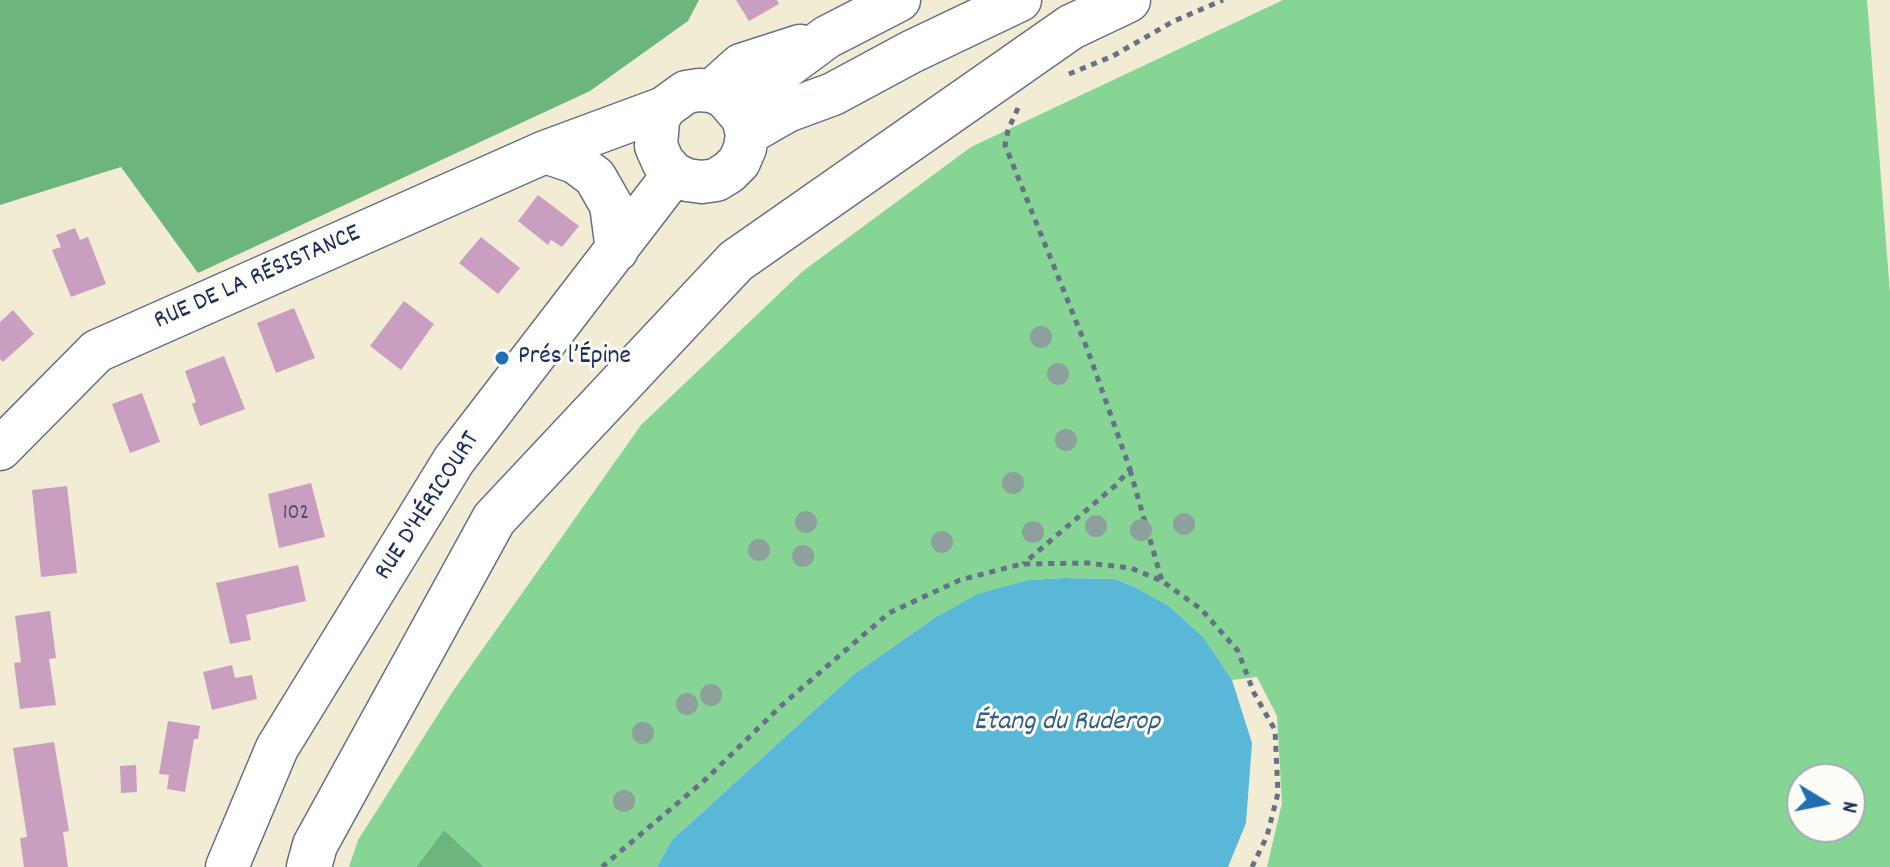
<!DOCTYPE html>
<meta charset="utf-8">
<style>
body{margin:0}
#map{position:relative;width:1890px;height:867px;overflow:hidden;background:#f2ecd5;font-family:Dekko,sans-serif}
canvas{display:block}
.north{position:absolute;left:1786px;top:763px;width:80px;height:80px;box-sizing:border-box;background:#fdfcf7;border:2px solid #a3aaba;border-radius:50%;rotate:100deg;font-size:22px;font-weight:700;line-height:32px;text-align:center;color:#1b2f5e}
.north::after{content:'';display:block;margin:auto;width:28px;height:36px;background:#1f6fb2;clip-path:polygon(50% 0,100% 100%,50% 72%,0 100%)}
</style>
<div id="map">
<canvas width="1890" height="867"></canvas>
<div class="north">N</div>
</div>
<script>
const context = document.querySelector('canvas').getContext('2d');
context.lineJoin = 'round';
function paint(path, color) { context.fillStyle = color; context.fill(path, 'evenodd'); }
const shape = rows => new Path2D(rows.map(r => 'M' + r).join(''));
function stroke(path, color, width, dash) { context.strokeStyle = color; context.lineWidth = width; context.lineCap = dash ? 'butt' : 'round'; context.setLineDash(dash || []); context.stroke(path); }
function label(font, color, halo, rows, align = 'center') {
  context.font = font + ' Dekko,sans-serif'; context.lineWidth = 6; context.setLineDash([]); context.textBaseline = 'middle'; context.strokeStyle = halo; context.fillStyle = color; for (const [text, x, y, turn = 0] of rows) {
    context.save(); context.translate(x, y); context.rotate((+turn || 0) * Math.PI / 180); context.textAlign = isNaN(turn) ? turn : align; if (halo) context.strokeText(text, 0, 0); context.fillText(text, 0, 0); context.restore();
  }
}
const green = shape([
 [1283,0,1867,0,1890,293,1890,867,1267,867,1282,803,1277,716,1257,677,1232,680,1204,638,1169,606,1135,587,1114,579,1064,578,1029,580,933,619,853,675,672,840,657,867,484,867,444,830,416,867,349,867,358,840,453,691,641,425,803,271,971,147],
 [1802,779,1850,779,1850,827,1802,827]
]);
const forest = shape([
 [0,0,699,0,688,21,590,91,198,273,121,167,0,205],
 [444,830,484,867,416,867]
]);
const water = shape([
 [1064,578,1114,579,1135,587,1169,606,1204,638,1232,680,1252,743,1246,823,1228,867,657,867,672,840,853,675,933,619,978,594,1029,580]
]);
const building = shape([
 [736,0,777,0,779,4,749,21],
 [538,195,579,226,562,247,551,240,548,245,518,221],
 [75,228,80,240,88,237,106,284,71,297,52,250,61,247,56,235],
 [481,237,520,268,498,294,459,263],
 [404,301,434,324,401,370,370,346],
 [294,308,315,358,276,373,257,323],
 [13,310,34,334,3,362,0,359,0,322],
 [224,356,245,409,200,426,192,404,196,402,185,371],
 [142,393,160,442,130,453,112,404],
 [311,483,325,537,279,548,268,494],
 [67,486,77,573,41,577,32,490],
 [298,565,306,601,246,615,251,640,230,644,216,583],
 [50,611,56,658,49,659,56,705,20,709,14,663,21,662,15,616],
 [232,665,235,678,252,675,257,699,212,710,203,672],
 [168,721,200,726,198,739,194,739,185,792,167,789,169,775,159,774],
 [54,742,69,831,63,832,68,867,24,867,20,838,27,837,13,748],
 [136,765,137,792,121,793,120,766]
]);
const path = shape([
 [1069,74,1113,56,1172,22,1223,0],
 [1018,108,1008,130,1005,145,1088,351,1130,469,1116,485,1023,564],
 [1130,470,1162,581],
 [602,867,705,780,782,705,889,613,960,580,1022,564,1088,563,1131,568,1162,581,1201,609,1238,651,1254,693,1275,730,1278,793,1267,836,1252,867]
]);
const tertiary = shape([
 [712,91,741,65,800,46],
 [743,118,725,97,712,91,699,90,686,92,664,108,658,120,656,146,663,162,674,174,687,180,702,182,716,180,729,172,739,162,745,148,747,134,743,118,770,79,827,37,899,0],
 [747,134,787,111,833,94,911,52,1020,0],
 [545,152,575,162,595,177,611,205,617,250],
 [0,449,97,351,545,152,664,108],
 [227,867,277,748,454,460,674,174]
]);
const primary = shape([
 [309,867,315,845,494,519,736,261,1071,27,1128,0]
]);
const trees = [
 [1041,337],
 [1058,374],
 [1066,440],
 [1013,483],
 [806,522],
 [1184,524],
 [1096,526],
 [1141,530],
 [1033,532],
 [942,542],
 [759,550],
 [803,556],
 [711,695],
 [687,704],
 [643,733],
 [624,801]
];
const markers = [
 [502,358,8,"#1f6fb2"]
];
const numberNames = [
 ["102",296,515]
];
const streetNames = [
 ["RUE DE LA RÉSISTANCE",258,279,-24],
 ["RUE D'HÉRICOURT",429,507,-57]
];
const poiNames = [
 ["Prés l’Épine",518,358]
];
const waterNames = [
 ["Étang du Ruderop",1067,724]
];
paint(green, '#86d595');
paint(forest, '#6cb67e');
paint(water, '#59b7d7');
paint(building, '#ca9ec0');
stroke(tertiary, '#667188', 45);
stroke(primary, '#667188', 47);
stroke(path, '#667188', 5, [6, 6]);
stroke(tertiary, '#fff', 42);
stroke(primary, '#fff', 44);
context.fillStyle = '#8da09c';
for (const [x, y] of trees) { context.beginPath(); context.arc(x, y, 11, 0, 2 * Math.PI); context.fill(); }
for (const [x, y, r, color] of markers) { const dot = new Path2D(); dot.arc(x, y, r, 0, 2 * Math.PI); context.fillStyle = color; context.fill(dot); stroke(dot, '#fdfcf7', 3); }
label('22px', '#474b76', null, numberNames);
label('26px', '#1b2f5e', '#fdfcf7', streetNames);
label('26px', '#1b2f5e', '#fdfcf7', poiNames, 'left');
label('italic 28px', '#315f88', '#fdfcf7', waterNames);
</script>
